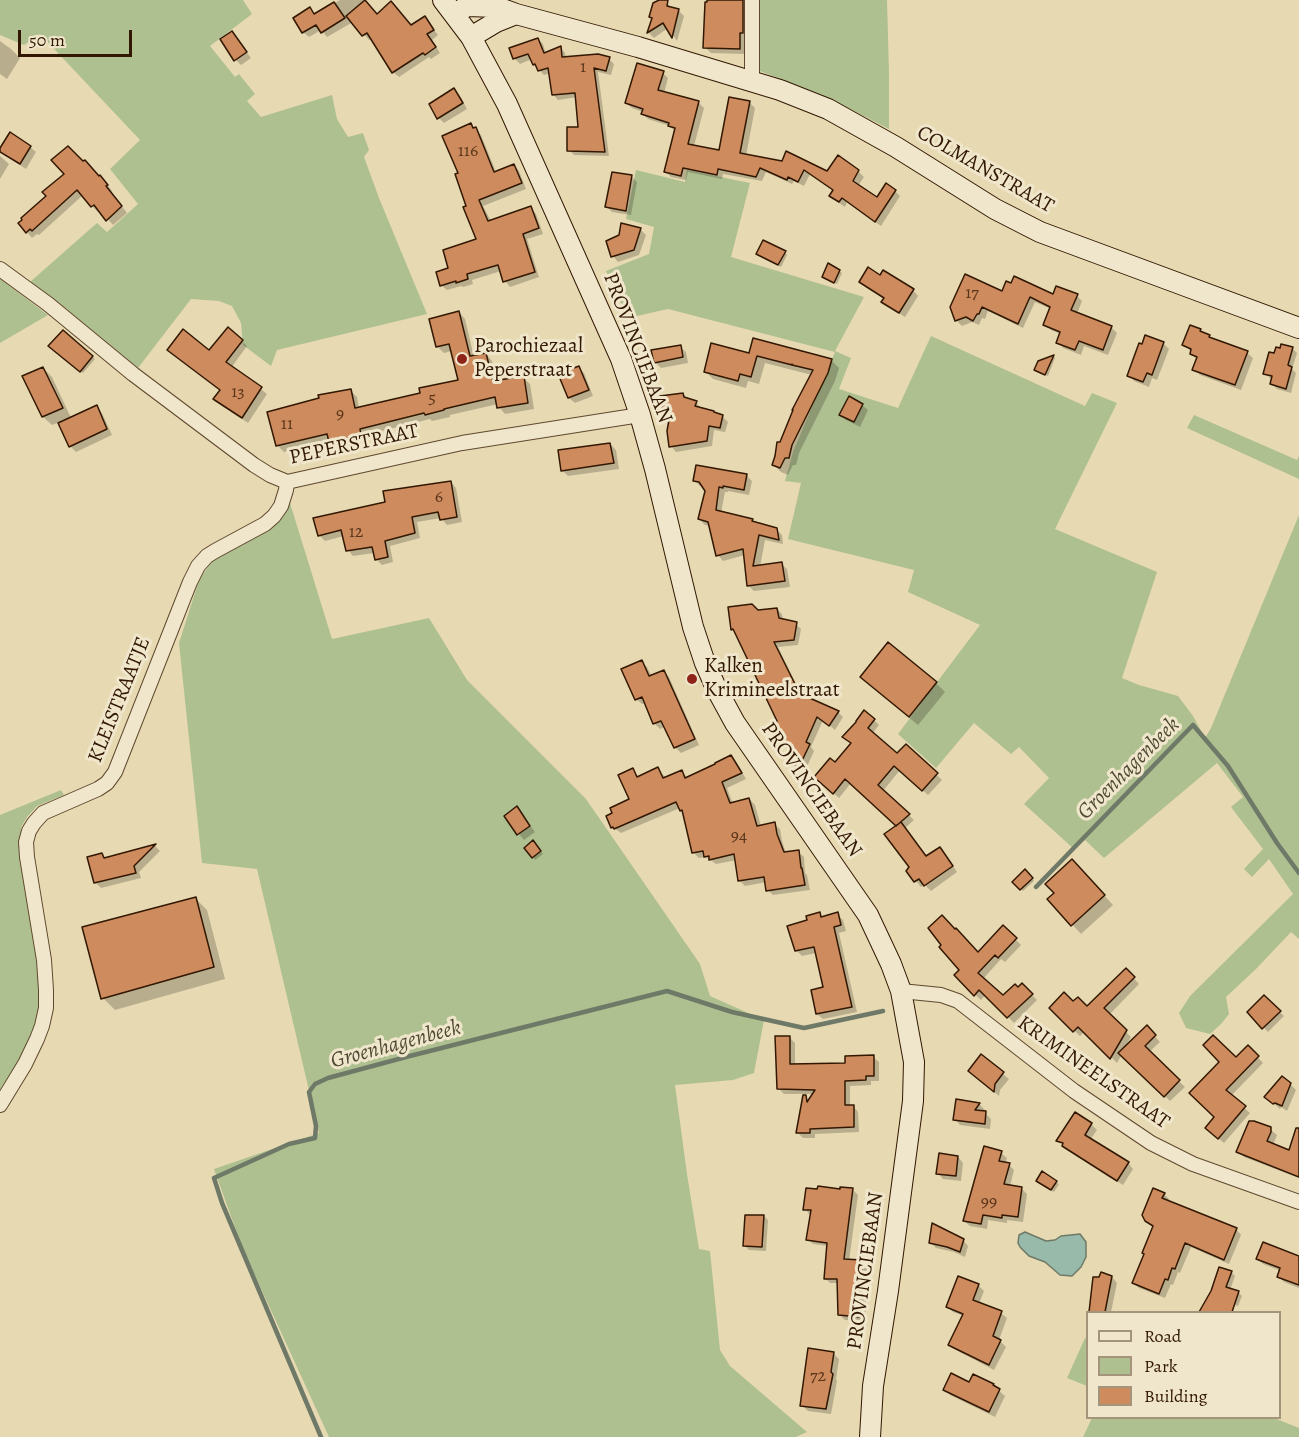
<!DOCTYPE html>
<style>
body{margin:0}
#map{position:relative;width:1299px;height:1437px;overflow:hidden;background:#e7d9b1;font-family:Alegreya,serif}
canvas{display:block}
.legend{position:absolute;left:1086px;top:1311px;width:195px;height:108px;box-sizing:border-box;background:#efe6cc;border:2px solid #a3947b;margin:0;padding:8px 10px;list-style:none;font-size:18px;color:#321802}
.legend li{display:flex;align-items:center;gap:12px;height:30px}
.legend b{width:30px;border:2px solid #a3947b}
.scale{position:absolute;left:18px;top:30px;width:114px;height:27px;box-sizing:border-box;border:3px solid #321802;border-top:0;padding-left:8px;font-size:18px;line-height:21px;white-space:nowrap;color:#321802;-webkit-text-stroke:4px #efe6cc;paint-order:stroke}
</style>
<div id="map">
<canvas width="1299" height="1437"></canvas>
<ul class="legend">
<li><b style="height:8px;background:#efe6cc"></b>Road</li>
<li><b style="height:16px;background:#afc090"></b>Park</li>
<li><b style="height:16px;background:#ce8b5e"></b>Building</li>
</ul>
<div class="scale">50 m</div>
</div>
<script>
const context = document.querySelector('canvas').getContext('2d');
context.lineJoin = 'round';
function paint(path, color) { context.fillStyle = color; context.fill(path, 'evenodd'); }
const shape = rows => new Path2D(rows.map(r => 'M' + r).join(''));
function stroke(path, color, width, dash) { context.strokeStyle = color; context.lineWidth = width; context.lineCap = dash ? 'butt' : 'round'; context.setLineDash(dash || []); context.stroke(path); }
function label(font, color, halo, rows, align = 'center') {
  context.font = font + ' Alegreya,serif'; context.lineWidth = 6; context.setLineDash([]); context.textBaseline = 'middle'; context.strokeStyle = halo; context.fillStyle = color; for (const [text, x, y, turn = 0] of rows) {
    context.save(); context.translate(x, y); context.rotate((+turn || 0) * Math.PI / 180); context.textAlign = isNaN(turn) ? turn : align; if (halo) context.strokeText(text, 0, 0); context.fillText(text, 0, 0); context.restore();
  }
}
const green = shape([
 [0,0,243,0,252,14,210,46,235,77,239,74,255,94,247,101,261,117,332,95,337,119,348,137,363,133,369,150,364,157,379,198,427,314,277,350,271,366,243,345,241,323,232,306,219,301,191,299,138,368,65,308,30,282,97,223,107,232,138,204,110,169,140,140,40,34,24,45,0,35],
 [755,0,887,0,889,73,889,129,829,98,752,68],
 [636,170,685,182,687,170,750,183,731,257,864,297,835,351,851,358,839,389,898,408,931,336,1085,406,1092,393,1117,403,1055,529,1157,572,1122,678,1139,685,1178,696,1193,716,1205,738,1211,728,1299,515,1299,939,1291,932,1256,969,1226,997,1229,1014,1221,1024,1210,1034,1186,1028,1179,1013,1190,996,1293,894,1269,859,1252,877,1244,869,1263,849,1231,807,1243,797,1217,763,1104,858,1085,840,1074,849,1024,804,1049,778,1019,747,1011,754,974,723,936,768,898,734,980,625,908,592,914,570,788,539,801,483,785,481,793,452,835,352,668,309,628,318,606,271,649,254,654,227,626,219],
 [0,279,48,315,0,343],
 [1194,415,1297,460,1299,456,1299,479,1187,428],
 [290,503,332,639,429,618,467,680,586,799,700,964,710,996,764,1020,754,1073,733,1080,675,1085,687,1174,699,1249,710,1251,720,1350,730,1366,807,1432,796,1437,329,1437,242,1247,214,1169,319,1133,257,869,202,863,179,643,200,577,218,555,281,514],
 [61,790,64,795,37,806,27,817,21,827,21,854,40,974,41,1001,35,1025,18,1062,0,1090,0,815],
 [1085,1338,1087,1339,1087,1386,1067,1378],
 [1092,1418,1274,1418,1299,1428,1299,1437,1083,1437]
]);
const water = shape([
 [1025,1232,1046,1241,1055,1240,1061,1236,1080,1234,1086,1242,1086,1257,1081,1267,1072,1276,1060,1275,1045,1262,1029,1256,1020,1247,1018,1243,1019,1235,1025,1232]
]);
const shadow = shape([
 [340,0,363,0,377,16,412,27,425,18,438,35,432,40,440,53,431,59,429,57,399,77,393,72,372,38,369,40,353,22,327,37,321,30,309,37,303,32,310,9,316,14],
 [708,0,749,0,748,38,745,38,745,54,711,53,705,47],
 [667,3,673,9,678,10,684,16,677,41,668,28,654,38,649,33,653,19],
 [232,33,251,58,241,65,236,60],
 [538,39,543,44,546,54,561,48,565,53,566,58,609,59,614,64,611,75,598,72,609,156,574,155,569,150,580,129,577,97,558,100,553,94,550,73,544,75,534,64,532,59,520,64,515,59,511,49],
 [0,41,11,49,20,58,7,79,0,74],
 [663,73,668,78,664,93,699,103,704,108,694,146,720,152,749,102,755,108,746,156,828,172,838,157,858,171,864,177,858,186,877,199,895,191,900,196,881,226,847,202,845,207,836,201,831,196,834,191,810,174,804,186,794,181,792,184,766,172,762,181,723,174,722,179,688,172,686,180,671,177,665,171,675,131,670,126,648,119,643,114,643,112,632,108,626,103],
 [454,90,460,96,467,109,444,123,439,118],
 [471,125,481,135,496,172,514,165,519,171,526,189,483,206,491,221,531,208,536,214,543,234,527,239,539,277,510,287,505,281,501,271,472,280,473,284,463,287,461,286,447,290,441,285,450,269,478,240,468,207,460,174],
 [30,147,36,152,26,169,6,156,0,151],
 [0,156,9,164,0,179],
 [632,177,637,182,631,215,612,212,607,207],
 [99,178,106,183,112,191,111,192,127,213,113,225,100,210,98,212,92,206,83,195,39,235,37,234,32,238,27,232,23,218],
 [640,229,646,235,639,255,618,262,613,256],
 [785,252,787,255,781,267,760,256],
 [839,271,842,273,837,284,826,279],
 [880,277,913,290,918,296,905,317,889,307,883,302,885,299,866,287,861,282],
 [1002,293,1077,296,1082,301,1077,314,1111,327,1117,333,1108,355,1084,346,1081,355,1063,348,1058,342,1061,334,1051,330,1045,324,1051,309,1035,302,1023,328,988,311,985,319,982,318,979,325,972,322,962,326,956,320],
 [459,312,465,319,474,357,486,354,492,361,497,382,523,378,530,384,534,409,505,414,499,407,498,404,450,415,450,417,432,421,430,419,365,435,367,441,337,448,330,441,284,452,278,446,350,390,357,397,359,409,422,394,460,382,452,351,444,353,437,346],
 [1200,330,1214,340,1247,353,1253,358,1241,390,1200,375,1194,369,1198,360,1192,354,1192,352,1184,345],
 [63,332,95,359,83,373,50,346],
 [242,341,247,346,231,368,261,389,267,394,248,423,221,405,215,399,222,391,209,353],
 [1163,343,1169,349,1157,380,1152,378,1149,387,1134,381,1129,375,1143,346],
 [680,347,686,352,688,363,661,368,655,362],
 [1292,348,1297,353,1292,369,1296,373,1291,393,1277,389,1272,384,1273,379,1270,378,1265,373,1275,355],
 [750,355,831,360,839,368,835,381,799,453,796,465,793,465,788,475,781,472,773,464,812,375,765,363,759,384,748,381,746,388,713,379,705,371],
 [1053,356,1055,358,1048,376,1036,370,1040,361],
 [43,368,52,377,71,418,96,407,102,413,112,435,76,452,70,446,60,422,52,425,43,417,24,377],
 [579,368,584,373,593,396,575,403,569,398,560,375],
 [683,394,689,400,696,402,701,409,722,416,728,422,725,432,714,430,712,446,676,452,671,446,671,418,665,412],
 [862,405,868,410,860,427,846,420,841,415],
 [610,444,616,450,619,469,568,476,562,470],
 [747,476,752,481,749,495,728,491,728,492,725,492,721,513,752,520,755,524,776,529,782,535,783,544,765,540,760,567,781,564,787,569,790,587,754,591,749,586,745,555,723,561,718,555,711,526,705,525,699,519,706,491,703,486,700,486,694,480],
 [451,482,456,488,462,522,447,525,441,518,417,522,420,538,390,546,393,562,382,565,376,559,374,553,353,556,348,550,344,536,325,541,319,535,387,503],
 [777,609,782,614,783,621,796,624,801,629,798,645,778,647,802,696,838,712,843,717,835,730,823,720,811,747,814,751,805,771,794,766,789,761,793,751,736,632,733,629,757,612],
 [889,644,936,683,945,692,918,725,871,686,862,677],
 [642,662,647,667,652,677,664,672,669,677,699,745,681,753,675,747,666,726,660,729,654,723,645,703,642,704,636,699],
 [874,720,879,725,872,734,897,755,906,746,942,780,928,795,900,770,883,791,914,820,905,828,927,857,940,849,945,854,957,872,931,891,924,884,921,887,908,871,911,867,898,826,851,783,839,798,821,782,852,744,845,737],
 [730,757,736,762,746,779,727,788,733,804,749,799,755,805,761,826,774,824,780,829,782,841,786,853,798,852,804,857,805,873,807,875,810,890,773,895,768,890,767,882,745,886,739,880,737,860,716,864,706,857,699,858,693,852,685,814,680,808,621,833,613,827,608,817,631,800,633,769,639,778,658,769,666,778,682,772,688,778],
 [517,808,535,832,524,840,519,834],
 [533,842,543,854,535,860,526,848],
 [155,846,160,851,139,872,141,878,101,888,95,882,102,854,106,859],
 [1081,870,1113,905,1081,934,1049,899],
 [1025,871,1034,881,1023,891,1014,882],
 [195,898,207,910,225,979,115,1010,103,998],
 [819,914,823,918,837,914,843,920,846,931,839,933,857,1012,823,1019,817,1014,825,988,816,953,802,956,797,951,809,921],
 [1003,927,1021,945,1005,962,1001,959,983,979,1003,997,1018,989,1022,985,1037,1000,1014,1023,986,994,981,1000,967,987,978,954],
 [1126,970,1139,984,1109,1015,1131,1037,1125,1047,1147,1028,1160,1042,1149,1052,1185,1087,1170,1101,1122,1054,1117,1063,1085,1031,1080,1036,1051,1008,1073,1003,1087,1008],
 [1264,997,1284,1016,1268,1032,1249,1012],
 [789,1037,795,1043,795,1065,847,1065,873,1057,879,1062,879,1081,871,1081,871,1085,850,1086,850,1107,853,1106,858,1112,859,1132,815,1134,815,1138,803,1138,798,1133,805,1096,809,1101,813,1094,784,1094,778,1088],
 [1248,1047,1263,1063,1231,1096,1250,1113,1224,1143,1212,1133,1216,1117,1221,1062,1236,1059],
 [981,1056,1009,1079,1000,1090,999,1096,970,1071],
 [1290,1084,1296,1090,1287,1111,1281,1107,1280,1109,1272,1102],
 [957,1101,979,1104,985,1110,982,1112,985,1113,991,1119,990,1129,960,1125,955,1119],
 [1251,1121,1271,1130,1277,1135,1273,1145,1290,1152,1299,1141,1299,1178,1244,1157,1238,1151],
 [1091,1124,1097,1130,1090,1140,1128,1163,1133,1169,1123,1185,1070,1151,1058,1140],
 [1001,1153,1007,1158,1005,1164,1009,1165,1014,1170,1010,1186,1021,1188,1027,1194,1023,1222,1007,1220,1007,1223,988,1220,987,1229,970,1226,964,1221],
 [958,1157,963,1163,961,1181,943,1179,938,1173],
 [1042,1173,1059,1184,1054,1192,1040,1183],
 [841,1190,853,1190,858,1195,849,1261,862,1262,867,1267,865,1321,845,1320,840,1315,839,1283,830,1283,825,1278,828,1246,813,1244,808,1239,812,1215,810,1215,805,1209],
 [1164,1194,1169,1199,1168,1202,1236,1229,1241,1235,1229,1264,1191,1247,1180,1273,1178,1272,1173,1285,1171,1284,1165,1298,1139,1288,1134,1283,1154,1227,1146,1220],
 [764,1216,768,1220,766,1251,749,1250,744,1245],
 [963,1240,968,1246,965,1257,954,1252,936,1248,930,1242],
 [1299,1258,1299,1288,1284,1282,1279,1277,1281,1271,1263,1264,1258,1259],
 [1231,1272,1235,1276,1230,1290,1238,1292,1242,1296,1238,1306,1228,1303,1224,1312,1201,1312,1212,1292],
 [1112,1277,1117,1283,1111,1312,1090,1312,1091,1304],
 [958,1278,979,1286,984,1291,979,1304,1001,1313,1007,1318,999,1340,1006,1347,994,1370,956,1350,950,1344,964,1316,953,1312,947,1306],
 [833,1353,839,1359,836,1379,837,1381,831,1414,808,1411,802,1405],
 [970,1384,997,1389,1005,1396,995,1417,950,1395,945,1389]
]);
const stream = shape([
 [1036,887,1193,725,1228,766,1277,843,1299,873],
 [321,1437,222,1203,214,1178,289,1144,315,1138,316,1126,309,1092,315,1084,328,1078,406,1057,667,991,732,1012,804,1028,883,1011]
]);
const building = shape([
 [365,0,377,14,391,1,411,25,425,16,434,30,427,34,436,47,425,55,423,53,392,73,367,33,362,36,346,16,365,0],
 [659,0,668,0,667,6,679,9,672,38,663,23,647,33,652,18,649,17,653,3,659,0],
 [707,0,743,0,743,33,740,33,740,49,703,48,705,2,707,2,707,0],
 [334,2,345,18,321,33,316,25,302,33,293,18,310,7,314,14,334,2],
 [232,31,247,52,234,61,220,39,232,31],
 [538,38,544,53,561,46,562,57,598,54,610,57,606,71,594,68,605,152,567,151,567,127,578,127,575,93,552,95,548,68,538,71,535,64,533,65,528,54,513,59,509,48,538,38],
 [637,63,664,71,658,90,699,101,688,144,719,150,729,97,750,101,740,153,782,161,786,151,827,171,838,155,859,170,853,181,877,197,886,183,896,190,875,222,842,198,839,202,829,196,833,190,804,170,798,182,788,177,787,180,760,168,756,177,718,169,717,175,683,168,681,176,664,172,675,128,668,126,669,123,641,114,643,109,625,103,637,63],
 [454,88,463,103,437,119,429,104,454,88],
 [471,123,473,128,476,127,494,172,514,164,522,183,479,200,488,221,531,206,539,228,523,234,535,272,503,282,498,265,467,274,468,279,456,283,456,281,440,286,436,272,448,268,443,250,476,239,463,207,466,206,455,174,458,173,442,136,471,123],
 [10,132,31,146,20,164,0,152,0,148,10,132],
 [68,146,83,161,85,160,99,176,100,175,108,185,106,186,122,206,106,221,94,205,91,207,77,190,32,231,30,229,26,233,18,223,22,220,21,218,46,196,42,192,64,174,51,160,68,146],
 [612,172,632,175,626,211,605,207,612,172],
 [621,223,641,228,634,250,611,257,606,241,619,235,621,223],
 [763,240,786,251,778,265,756,254,763,240],
 [828,263,840,270,834,283,822,277,828,263],
 [868,267,880,275,883,270,914,289,899,313,881,302,884,298,859,282,868,267],
 [965,274,1002,291,1006,281,1011,283,1014,276,1053,294,1056,286,1078,294,1071,310,1112,326,1103,350,1079,341,1075,350,1056,343,1060,332,1043,325,1050,307,1030,297,1018,324,982,307,979,314,977,314,973,321,966,317,955,321,950,307,965,274],
 [459,311,470,356,486,353,493,381,524,376,528,403,497,408,495,397,444,409,444,410,425,415,424,413,360,429,361,435,329,442,327,434,276,446,267,412,319,398,318,395,351,389,355,408,420,393,419,388,458,380,449,344,436,347,429,319,459,311],
 [1190,325,1201,329,1200,331,1210,335,1209,337,1248,351,1235,385,1192,370,1197,357,1190,354,1191,349,1182,345,1190,325],
 [228,327,243,340,226,362,262,387,242,418,213,399,220,390,167,350,183,329,209,350,228,327],
 [63,330,93,356,80,372,48,346,63,330],
 [1145,335,1164,342,1152,375,1147,373,1143,382,1127,376,1139,343,1142,344,1145,335],
 [753,338,832,359,828,373,792,445,789,458,785,458,780,468,772,465,775,456,777,442,780,442,793,410,792,410,813,370,792,365,792,364,792,365,757,356,751,377,740,374,738,381,704,372,711,343,749,353,753,338],
 [1281,344,1293,347,1288,365,1292,367,1286,389,1270,384,1272,376,1263,374,1269,352,1274,353,1276,347,1280,348,1281,344],
 [681,345,683,357,654,363,651,350,681,345],
 [1054,355,1045,375,1034,370,1038,361,1054,355],
 [579,366,589,390,568,398,558,374,579,366],
 [43,367,63,408,42,417,22,376,43,367],
 [683,393,684,397,697,401,695,406,714,411,714,412,723,415,720,428,709,426,707,441,669,447,667,431,670,414,663,413,660,396,683,393],
 [849,396,863,404,854,422,839,415,849,396],
 [97,405,107,429,69,447,58,423,97,405],
 [610,443,614,463,561,471,558,450,610,443],
 [696,465,747,474,744,490,723,486,723,488,719,487,716,510,753,519,752,521,777,528,779,540,759,535,753,566,782,562,785,581,747,586,743,549,716,556,708,522,698,519,705,491,699,482,693,481,696,465],
 [451,481,457,517,440,520,438,512,412,517,415,533,385,541,388,557,375,560,372,547,346,551,341,530,318,536,313,518,385,502,383,491,451,481],
 [752,604,758,610,777,608,779,618,797,622,794,640,774,642,798,690,796,692,839,711,829,726,817,717,806,742,810,744,799,767,787,761,791,751,772,733,778,727,775,724,777,721,733,629,731,630,728,607,752,604],
 [888,642,937,682,909,717,860,677,888,642],
 [642,660,649,676,664,670,695,739,674,748,661,721,653,724,642,697,635,700,621,669,642,660],
 [864,710,875,719,868,728,897,753,906,744,938,773,922,791,894,766,878,785,910,814,896,826,845,779,833,794,814,777,830,758,835,762,851,743,842,737,856,722,856,721,864,710],
 [731,755,742,773,722,782,730,803,749,798,757,826,775,822,777,834,784,852,799,850,801,868,802,868,805,885,766,891,764,877,738,881,734,854,709,860,709,856,704,857,703,851,692,853,682,810,680,811,676,802,614,829,613,827,611,828,606,816,612,813,610,808,629,799,618,775,633,768,637,777,658,767,663,778,682,770,685,778,715,764,715,763,731,755],
 [517,806,530,826,517,835,504,816,517,806],
 [901,822,926,856,940,847,953,866,924,886,919,879,914,882,906,871,909,867,884,834,901,822],
 [533,840,541,851,532,858,524,848,533,840],
 [156,844,134,866,136,873,94,883,87,857,102,853,104,858,156,844],
 [1072,859,1105,895,1071,926,1047,899,1054,893,1045,884,1072,859],
 [1025,869,1033,878,1020,890,1012,882,1025,869],
 [196,897,214,967,101,999,82,927,196,897],
 [820,912,821,917,838,912,841,925,834,927,852,1007,816,1014,811,990,823,987,814,947,795,951,787,926,807,920,806,916,820,912],
 [942,915,955,929,956,928,978,952,1003,925,1017,938,998,958,995,955,978,973,1003,995,1015,984,1018,987,1022,983,1033,994,1007,1018,979,990,974,996,954,975,959,970,939,947,941,945,928,928,942,915],
 [1126,968,1135,977,1104,1008,1127,1030,1110,1059,1078,1027,1073,1032,1049,1008,1064,992,1073,1001,1078,997,1087,1006,1126,968],
 [1264,995,1281,1011,1262,1029,1247,1012,1264,995],
 [1147,1025,1156,1035,1145,1046,1180,1080,1164,1097,1118,1053,1147,1025],
 [1213,1035,1236,1057,1248,1045,1259,1056,1226,1090,1246,1106,1218,1139,1205,1128,1214,1117,1189,1093,1219,1062,1203,1045,1213,1035],
 [775,1036,790,1036,790,1064,845,1063,845,1056,874,1055,874,1076,866,1076,866,1080,845,1081,845,1105,854,1105,854,1127,810,1129,810,1133,796,1133,803,1095,806,1095,807,1102,815,1090,777,1089,775,1036],
 [981,1054,1004,1072,995,1084,994,1092,968,1071,981,1054],
 [1282,1076,1291,1083,1282,1106,1275,1103,1273,1104,1264,1097,1282,1076],
 [956,1099,980,1103,975,1110,986,1111,985,1124,953,1120,956,1099],
 [1075,1112,1092,1123,1085,1135,1129,1162,1117,1181,1062,1146,1063,1143,1056,1141,1075,1112],
 [1249,1121,1254,1121,1271,1127,1271,1132,1267,1141,1289,1150,1296,1128,1299,1128,1299,1177,1236,1152,1249,1121],
 [984,1146,1002,1151,999,1161,1010,1163,1004,1184,1022,1187,1018,1217,1002,1215,1002,1218,983,1215,981,1224,963,1221,984,1146],
 [939,1153,958,1156,956,1176,936,1174,939,1153],
 [1042,1171,1057,1181,1051,1190,1036,1181,1042,1171],
 [818,1186,840,1189,840,1187,853,1188,844,1259,862,1260,860,1317,838,1315,837,1279,824,1279,827,1243,806,1240,811,1210,803,1210,806,1188,817,1189,818,1186],
 [1153,1188,1165,1193,1162,1198,1237,1228,1224,1260,1185,1243,1175,1269,1172,1268,1168,1280,1165,1279,1159,1294,1132,1283,1144,1254,1142,1253,1153,1226,1145,1221,1142,1215,1153,1188],
 [745,1215,764,1215,762,1247,743,1246,745,1215],
 [932,1223,964,1239,960,1252,947,1247,929,1243,932,1223],
 [1263,1242,1299,1256,1299,1285,1277,1277,1280,1268,1256,1259,1263,1242],
 [1219,1267,1232,1271,1226,1287,1239,1291,1232,1312,1199,1312,1211,1291,1219,1267],
 [1101,1272,1112,1276,1105,1312,1089,1312,1093,1277,1099,1277,1101,1272],
 [958,1276,979,1284,973,1300,1002,1311,993,1336,1001,1340,989,1365,948,1345,963,1314,946,1307,958,1276],
 [808,1348,834,1352,831,1372,833,1374,826,1409,800,1406,808,1348],
 [951,1373,969,1382,973,1374,994,1384,993,1385,1000,1389,989,1412,943,1390,951,1373]
]);
const minor = shape([
 [752,0,752,82],
 [0,269,48,304,133,374,254,465,270,475,287,482,462,443,640,415],
 [901,991,941,995,958,1001,1074,1091,1151,1143,1193,1164,1299,1202],
 [0,1105,25,1064,37,1039,42,1026,46,1008,46,990,44,960,27,857,26,842,29,831,34,823,43,813,98,789,107,783,115,772,190,582,198,566,207,556,215,551,265,524,274,516,281,506,286,490,287,482]
]);
const secondary = shape([
 [443,0,471,37,507,104,621,359,640,415,655,469,693,627,705,663,717,690,735,723,868,915,891,964,901,991,914,1062,913,1101,888,1291,873,1386,870,1437],
 [455,14,467,6,497,7,516,14,638,47,780,90,828,109,896,147,995,209,1040,232,1299,328],
 [471,37,496,22,516,14]
]);
const markers = [
 [462,359,6,"#8f2418"],
 [692,679,6,"#8f2418"]
];
const numberNames = [
 ["1",583,68],
 ["116",468,152],
 ["17",972,294],
 ["13",238,393],
 ["5",432,399],
 ["9",340,415],
 ["11",287,425],
 ["6",439,498],
 ["12",356,533],
 ["94",739,837],
 ["99",989,1203],
 ["72",818,1377]
];
const streetNames = [
 ["COLMANSTRAAT",985,170,30],
 ["PROVINCIEBAAN",637,348,69],
 ["PEPERSTRAAT",354,445,-12],
 ["KLEISTRAATJE",120,700,-68],
 ["PROVINCIEBAAN",811,790,55],
 ["KRIMINEELSTRAAT",1093,1073,35],
 ["PROVINCIEBAAN",866,1271,-82]
];
const poiNames = [
 ["Parochiezaal",474,347],
 ["Peperstraat",474,371],
 ["Kalken",704,667],
 ["Krimineelstraat",704,691]
];
const waterNames = [
 ["Groenhagenbeek",1129,769,-45],
 ["Groenhagenbeek",396,1045,-15]
];
paint(green, '#afc090');
paint(water, '#97baaa');
stroke(water, '#6f7967', 1.5);
paint(shadow, '#0003');
stroke(stream, '#6f7967', 4.5);
paint(building, '#ce8b5e');
stroke(building, '#321802', 1.5);
stroke(minor, '#5f482e', 16);
stroke(secondary, '#321802', 22);
stroke(minor, '#efe6cc', 14);
stroke(secondary, '#efe6cc', 20);
for (const [x, y, r, color] of markers) { const dot = new Path2D(); dot.arc(x, y, r, 0, 2 * Math.PI); context.fillStyle = color; context.fill(dot); stroke(dot, '#efe6cc', 2); }
label('18px', '#593519', null, numberNames);
label('21px', '#321802', '#efe6cc', streetNames);
label('21px', '#321802', '#efe6cc', poiNames, 'left');
label('italic 22px', '#504934', '#efe6cc', waterNames);
</script>
